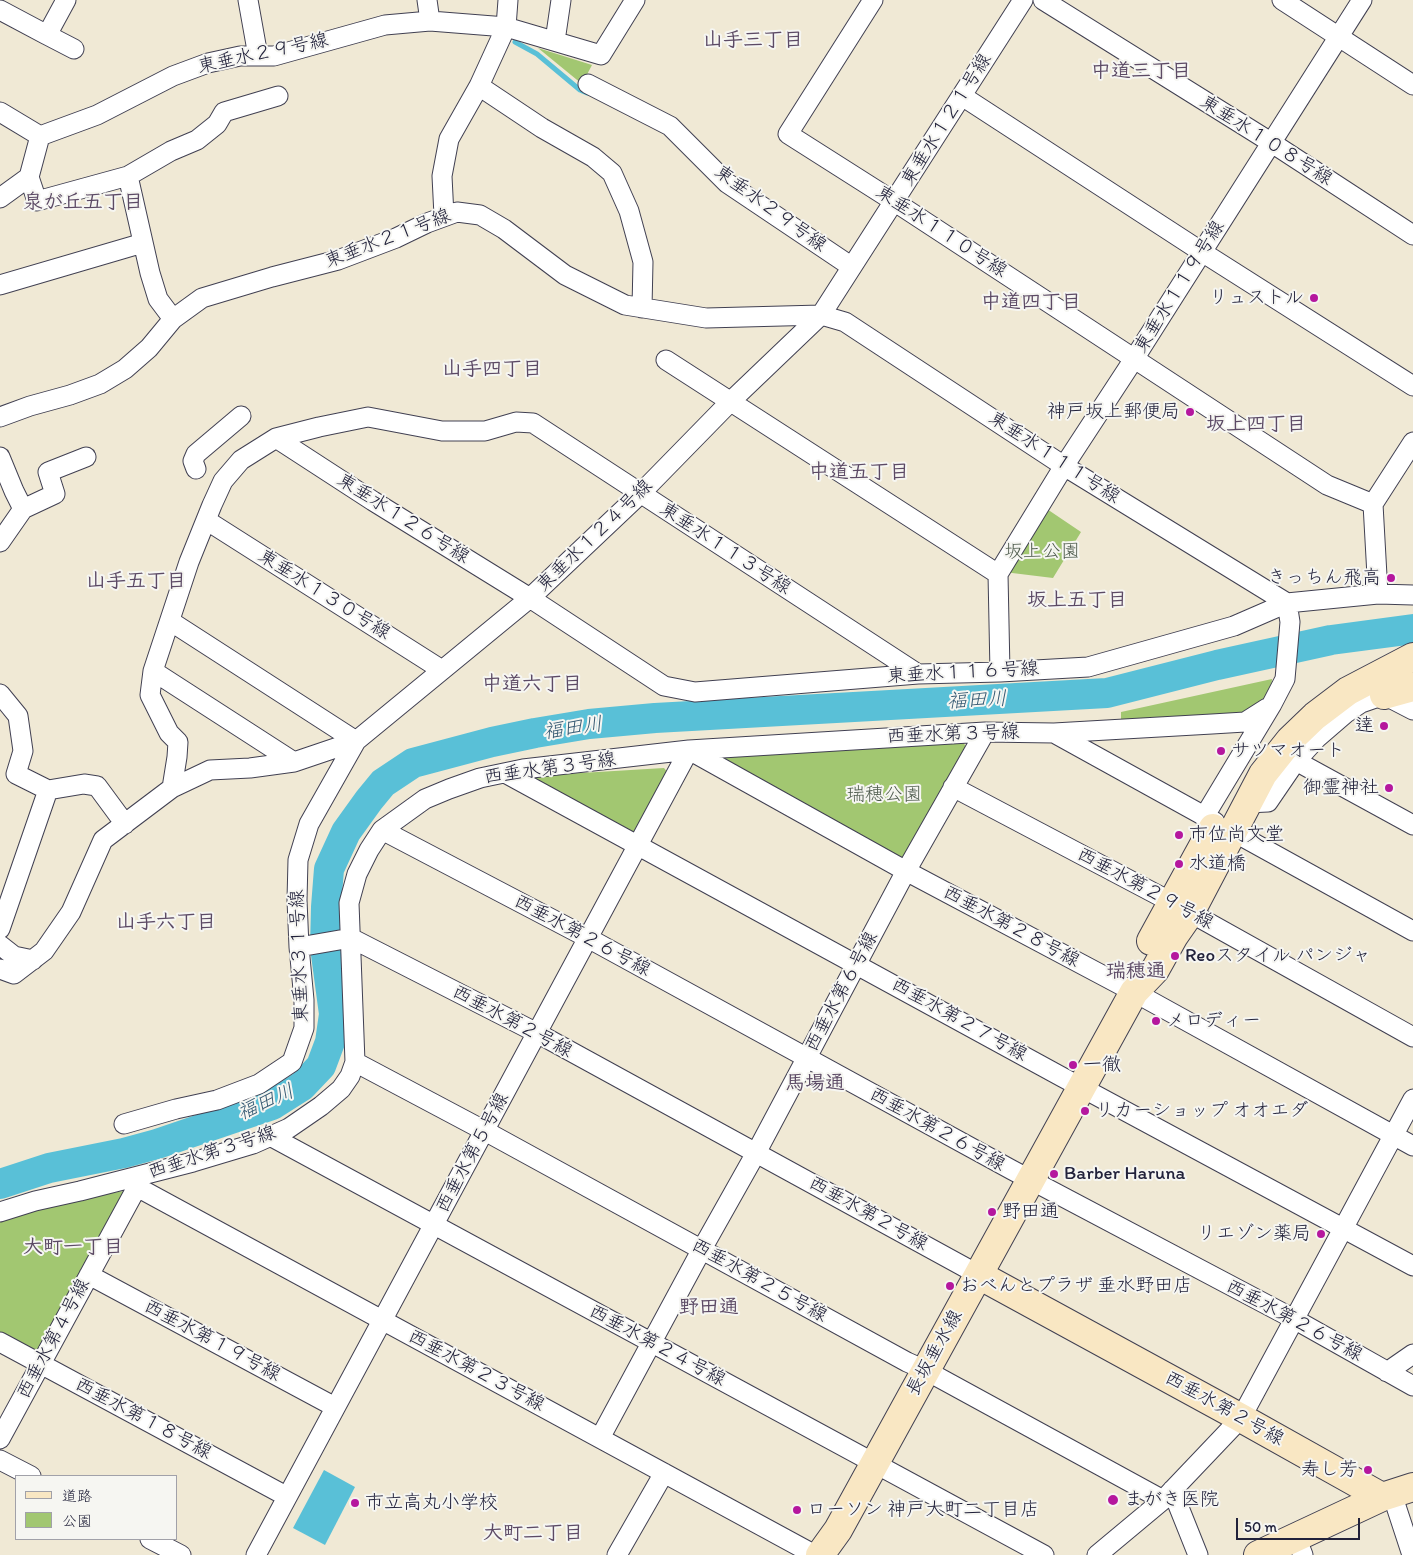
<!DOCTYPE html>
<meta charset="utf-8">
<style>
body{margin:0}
#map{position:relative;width:1413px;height:1555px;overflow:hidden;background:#f0e9d5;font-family:Itim,"Klee One",sans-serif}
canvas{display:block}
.legend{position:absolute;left:15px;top:1475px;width:162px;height:65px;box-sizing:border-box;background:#f6f6f2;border:1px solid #a1a1a9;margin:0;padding:6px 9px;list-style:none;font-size:15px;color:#22223b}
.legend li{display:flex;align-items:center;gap:10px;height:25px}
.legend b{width:25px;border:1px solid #a1a1a9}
.scale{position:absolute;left:1236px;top:1518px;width:124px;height:22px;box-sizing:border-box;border:2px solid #22223b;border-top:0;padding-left:6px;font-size:15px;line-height:18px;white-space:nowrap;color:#22223b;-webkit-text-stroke:4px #f6f6f2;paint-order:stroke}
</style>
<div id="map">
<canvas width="1413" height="1555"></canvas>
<ul class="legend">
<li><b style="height:6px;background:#f9e7c3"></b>道路</li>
<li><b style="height:14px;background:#a2c771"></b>公園</li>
</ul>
<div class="scale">50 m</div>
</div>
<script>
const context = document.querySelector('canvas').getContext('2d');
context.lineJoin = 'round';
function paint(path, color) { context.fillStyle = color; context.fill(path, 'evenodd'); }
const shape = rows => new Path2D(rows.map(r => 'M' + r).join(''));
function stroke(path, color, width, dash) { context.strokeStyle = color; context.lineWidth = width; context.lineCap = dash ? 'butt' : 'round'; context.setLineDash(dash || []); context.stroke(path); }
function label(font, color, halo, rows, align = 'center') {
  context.font = font + ' Itim,"Klee One",sans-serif'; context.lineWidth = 4; context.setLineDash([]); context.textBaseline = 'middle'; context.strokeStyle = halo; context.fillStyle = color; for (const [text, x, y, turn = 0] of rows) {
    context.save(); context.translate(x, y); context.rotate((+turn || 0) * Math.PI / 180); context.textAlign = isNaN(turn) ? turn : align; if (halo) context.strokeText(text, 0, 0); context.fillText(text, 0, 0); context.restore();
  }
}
const green = shape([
 [538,48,592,65,582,84],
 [1044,507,1081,532,1053,578,1004,572],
 [1272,679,1271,692,1251,712,1121,720,1121,712],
 [962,740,966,747,907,855,899,860,723,762,724,757],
 [664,768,669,774,639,831,630,835,529,782,531,776],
 [124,1191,38,1353,0,1333,0,1219,87,1197]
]);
const water = shape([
 [324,1470,355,1487,325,1545,293,1528]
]);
const stream = shape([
 [515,42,537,54,580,90,587,93]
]);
const river = shape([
 [0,1184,49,1168,124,1153,157,1144,272,1105,302,1086,321,1066,330,1042,334,1014,325,947,326,907,329,869,346,832,369,800,383,783,413,763,492,742,535,733,589,724,655,718,1107,693,1217,665,1331,640,1413,629]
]);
const street = shape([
 [248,0,258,56],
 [427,0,430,21],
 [873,0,788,134,895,202,1327,485,1373,504,1378,594],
 [1043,0,1272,143,1413,235],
 [1282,0,1413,85],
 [0,10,47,35,66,0],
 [47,35,74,49],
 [555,41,561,0],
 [588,84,670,126,727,183,852,267],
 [479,86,542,128,593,157,612,173,629,211,643,262,642,308],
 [962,96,1202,252,1413,386],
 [0,112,40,136,97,115,173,76,208,63,240,56,274,56,385,25,430,21,506,27,601,55,635,0],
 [40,136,29,177,37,201,128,176,150,273,158,299,173,319],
 [128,176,171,151,197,140,217,124,224,112,278,96],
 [0,198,29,177],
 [444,216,442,176,449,139,479,86,506,27,508,0],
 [0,285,143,243],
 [666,360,998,574,1000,672],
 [0,417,30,406,70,395,100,384,125,369,149,348,173,319,202,298,272,277,338,260,396,238,427,223,457,212,480,215,504,229,565,275,625,305,706,318,821,315,845,322,1064,466,1287,603,1290,622,1285,679,1272,704,1204,817],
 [276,438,373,501,530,598,664,686,695,692,918,674,1000,672,1088,667,1234,626,1287,603,1378,594,1413,595],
 [0,457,14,491,23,509,0,542],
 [196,469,193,461,196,454,241,416],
 [1373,504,1413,442],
 [23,509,55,494,48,472,86,457],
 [206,520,442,670],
 [998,574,1064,466,1134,359,1362,0],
 [170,621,356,741],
 [153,671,294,762],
 [0,694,18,716,23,751,16,774,48,790,84,784,97,786,125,824],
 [1054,733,1215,822],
 [1296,761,1413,825],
 [505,773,1062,1077,1413,1266],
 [953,787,1173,903,1413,1037],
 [172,788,177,757,178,742,169,733,150,695,153,671,189,562,212,505,223,481,241,460,276,438,319,427,368,417,442,431,485,431,516,422,533,423,918,674],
 [1247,803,1268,802,1296,761,1317,738,1346,713,1361,703,1384,695,1413,710],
 [382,830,588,938,1012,1170,1294,1319,1413,1386],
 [1232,831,1413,931],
 [0,929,48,790],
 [0,945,14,956,33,960],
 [299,947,351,938,537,1033,979,1275],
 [0,969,14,974,44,951,71,912,103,840,172,788,210,770,250,768,294,762,356,741],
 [355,1062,485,1131,907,1362,925,1370,1163,1500],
 [124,1124,176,1109,217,1100,259,1084,292,1062,304,1028,304,1000,299,947,297,900,298,860,309,824,356,741,530,598,640,494,730,402,821,315,1023,0],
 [270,1136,1044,1555],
 [137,1187,815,1555],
 [0,1212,35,1201,80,1191,193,1162,253,1144,289,1128,321,1106,341,1089,350,1076,355,1062,349,903,357,874,369,850,382,830,425,799,449,789,480,778,523,769,689,750,985,732,1054,733,1212,724,1245,722,1267,708],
 [89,1275,335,1407],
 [0,1342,286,1496],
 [1387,1372,1413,1354],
 [600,1438,702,1249,756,1153,906,871,985,732],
 [0,1439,137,1187],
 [0,1460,31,1476],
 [1172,1490,1198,1555],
 [1392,1494,1412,1555],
 [1296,1537,1303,1555],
 [150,1539,181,1555],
 [256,1555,689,750,906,871,1134,992,1413,1146],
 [617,1555,664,1473],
 [1097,1555,1163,1500,1241,1418,1413,1099]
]);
const secondary = shape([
 [1384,695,1413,687],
 [1151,941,1213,828],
 [979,1275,1241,1418,1382,1497],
 [820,1555,838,1530,1134,992,1155,970,1174,936,1190,913,1263,774,1290,740,1315,716,1348,691,1413,657],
 [1258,1555,1382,1497,1413,1487]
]);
const markers = [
 [1314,298,5,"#b5179e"],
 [1190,412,5,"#b5179e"],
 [1391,578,5,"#b5179e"],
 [1384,726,5,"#b5179e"],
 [1221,751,5,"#b5179e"],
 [1389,788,5,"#b5179e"],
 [1179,835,5,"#b5179e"],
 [1179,864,5,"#b5179e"],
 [1175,956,5,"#b5179e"],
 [1156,1021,5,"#b5179e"],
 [1073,1065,5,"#b5179e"],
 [1085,1111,5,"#b5179e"],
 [1054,1174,5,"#b5179e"],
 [992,1212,5,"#b5179e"],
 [1321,1234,5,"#b5179e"],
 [950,1286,5,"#b5179e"],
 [1368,1470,5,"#b5179e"],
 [1113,1500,6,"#b5179e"],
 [355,1503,5,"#b5179e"],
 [797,1510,5,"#b5179e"]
];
const streetNames = [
 ["東垂水２９号線",263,54,-12],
 ["東垂水１２１号線",947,120,-58],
 ["東垂水１０８号線",1266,141,32],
 ["東垂水２９号線",770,209,36],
 ["東垂水１１０号線",941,232,33],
 ["東垂水２１号線",388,239,-21],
 ["東垂水１１９号線",1180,287,-58],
 ["東垂水１１１号線",1054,458,33],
 ["東垂水１２６号線",403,519,32],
 ["東垂水１２４号線",595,536,-44],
 ["東垂水１１３号線",725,549,33],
 ["東垂水１３０号線",324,595,32],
 ["東垂水１１６号線",963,673,-3],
 ["西垂水第３号線",953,735,-2],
 ["西垂水第３号線",550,769,-8],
 ["西垂水第２９号線",1145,889,28],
 ["西垂水第２８号線",1011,927,28],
 ["西垂水第２６号線",582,936,28],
 ["東垂水３１号線",300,956,-92],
 ["西垂水第６号線",842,992,-62],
 ["西垂水第２７号線",959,1020,29],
 ["西垂水第２号線",512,1022,28],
 ["西垂水第２６号線",937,1130,29],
 ["西垂水第３号線",212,1153,-18],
 ["西垂水第５号線",473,1153,-62],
 ["西垂水第２号線",868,1214,29],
 ["西垂水第２５号線",759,1281,29],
 ["西垂水第２６号線",1294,1321,28],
 ["西垂水第４号線",54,1339,-62],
 ["西垂水第１９号線",212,1341,28],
 ["西垂水第２４号線",657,1346,28],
 ["長坂垂水線",935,1353,-61],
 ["西垂水第２３号線",476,1371,28],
 ["西垂水第２号線",1224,1409,29],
 ["西垂水第１８号線",143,1419,28]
];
const poiNames = [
 ["リュストル",1304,298,"right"],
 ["神戸坂上郵便局",1180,412,"right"],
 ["きっちん飛高",1381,578,"right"],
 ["逹",1374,726,"right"],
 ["サツマオート",1231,751],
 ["御霊神社",1379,788,"right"],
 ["市位尚文堂",1189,835],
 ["水道橋",1189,864],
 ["Reoスタイル パンジャ",1185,956],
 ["メロディー",1166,1021],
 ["一徹",1083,1065],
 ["リカーショップ オオエダ",1095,1111],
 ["Barber Haruna",1064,1174],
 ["野田通",1002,1212],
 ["リエゾン薬局",1311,1234,"right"],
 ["おべんとプラザ 垂水野田店",960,1286],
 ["寿し芳",1358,1470,"right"],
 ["まがき医院",1124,1500],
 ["市立高丸小学校",365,1503],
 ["ローソン 神戸大町二丁目店",807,1510]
];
const parkNames = [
 ["坂上公園",1042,552],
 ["瑞穂公園",884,795]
];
const neighbourhoodNames = [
 ["山手三丁目",753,41],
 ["中道三丁目",1141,72],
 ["泉が丘五丁目",83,203],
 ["中道四丁目",1031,303],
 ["山手四丁目",492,370],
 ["坂上四丁目",1256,425],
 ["中道五丁目",859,473],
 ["山手五丁目",136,582],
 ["坂上五丁目",1077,601],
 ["中道六丁目",532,685],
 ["山手六丁目",166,923],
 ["瑞穂通",1136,972],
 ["馬場通",815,1084],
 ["大町一丁目",73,1248],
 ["野田通",709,1308],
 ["大町二丁目",533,1534]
];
const waterNames = [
 ["福田川",977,701,-3],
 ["福田川",573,729,-8],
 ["福田川",266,1103,-24]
];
paint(green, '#a2c771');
paint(water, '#59c0d7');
stroke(stream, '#59c0d7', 5);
stroke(river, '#59c0d7', 30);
stroke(street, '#414052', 21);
stroke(secondary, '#414052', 30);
stroke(street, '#fff', 19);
stroke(secondary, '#f9e7c3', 28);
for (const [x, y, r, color] of markers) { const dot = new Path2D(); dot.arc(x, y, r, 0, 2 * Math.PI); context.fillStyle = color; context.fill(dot); stroke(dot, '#f6f6f2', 2); }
label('19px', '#22223b', '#f6f6f2', streetNames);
label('19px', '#22223b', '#f6f6f2', poiNames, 'left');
label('19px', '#4f5c4e', '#f6f6f2', parkNames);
label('bold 20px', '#5c4a65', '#f6f6f2', neighbourhoodNames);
label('italic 20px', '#355972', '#f6f6f2', waterNames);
</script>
